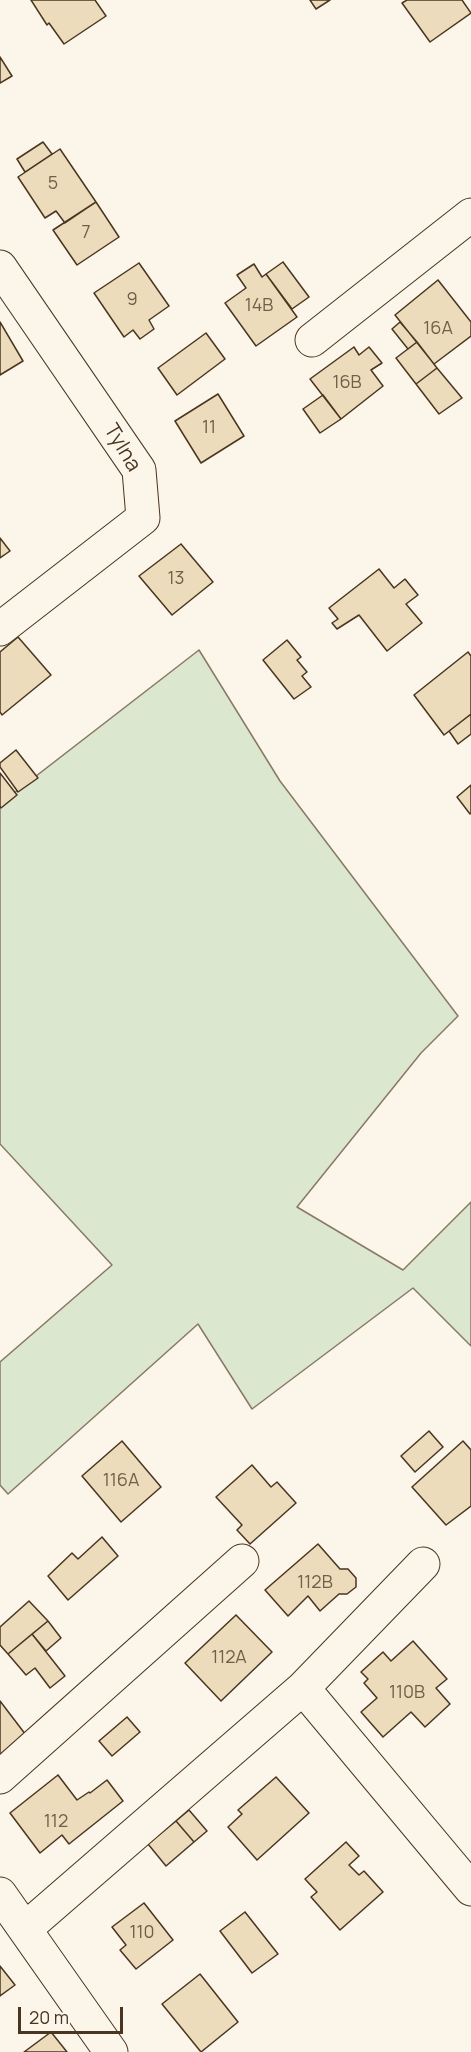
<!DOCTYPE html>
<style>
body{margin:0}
#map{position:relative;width:471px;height:2052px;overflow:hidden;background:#fbf6e9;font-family:Manrope,sans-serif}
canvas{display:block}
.scale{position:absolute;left:18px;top:2007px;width:105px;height:27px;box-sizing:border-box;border:3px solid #4a3520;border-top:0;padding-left:8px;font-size:18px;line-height:21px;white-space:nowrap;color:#4a3520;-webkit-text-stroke:4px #fbf6e9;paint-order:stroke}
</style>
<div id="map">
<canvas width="471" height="2052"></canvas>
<div class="scale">20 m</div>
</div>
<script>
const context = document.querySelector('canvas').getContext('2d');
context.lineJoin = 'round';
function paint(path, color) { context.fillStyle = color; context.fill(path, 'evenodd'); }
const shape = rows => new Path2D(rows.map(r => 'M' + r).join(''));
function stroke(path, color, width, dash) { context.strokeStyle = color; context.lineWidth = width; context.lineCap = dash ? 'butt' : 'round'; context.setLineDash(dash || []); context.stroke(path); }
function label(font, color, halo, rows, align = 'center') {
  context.font = font + ' Manrope,sans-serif'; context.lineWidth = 4.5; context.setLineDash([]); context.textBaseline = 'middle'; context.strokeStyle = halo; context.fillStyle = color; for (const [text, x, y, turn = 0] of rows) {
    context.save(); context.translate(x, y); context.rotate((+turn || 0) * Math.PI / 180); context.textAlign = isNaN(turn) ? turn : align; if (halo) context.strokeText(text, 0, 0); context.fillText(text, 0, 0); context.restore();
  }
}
const green = shape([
 [199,650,280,781,458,1016,421,1053,297,1207,403,1270,471,1202,471,1346,413,1288,252,1409,198,1324,8,1494,0,1485,0,1362,112,1265,0,1144,0,804,199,650]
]);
const building = shape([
 [31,0,95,0,106,16,64,44,49,23,47,25,31,0],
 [310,0,330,0,316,9,310,0],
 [407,0,462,0,471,13,430,42,402,3,407,0],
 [0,57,12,76,0,83,0,57],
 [43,142,52,154,25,172,17,159,43,142],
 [60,149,96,202,65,223,56,211,45,218,18,177,60,149],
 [96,202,119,237,77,265,53,230,96,202],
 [283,262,309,297,292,309,266,274,283,262],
 [139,263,169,306,149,320,154,329,140,339,133,330,124,337,94,293,139,263],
 [254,264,262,277,266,274,297,317,256,346,225,303,246,288,237,275,254,264],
 [438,280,471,322,471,336,434,364,395,315,438,280],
 [0,322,23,361,0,375,0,322],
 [400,322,417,342,408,349,392,329,400,322],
 [206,333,225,359,177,395,158,368,206,333],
 [417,342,437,368,416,384,396,358,417,342],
 [354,347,359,355,369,347,382,363,371,370,383,386,341,419,310,379,354,347],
 [437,368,462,398,439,414,416,384,437,368],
 [218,394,244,436,201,463,175,421,218,394],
 [323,395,341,419,320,433,303,409,323,395],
 [0,538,10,551,0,558,0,538],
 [181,544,213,582,172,615,139,576,181,544],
 [379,569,394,588,405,579,418,595,406,604,422,623,387,651,359,615,337,629,332,623,338,619,329,608,379,569],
 [18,637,51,675,2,715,0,712,0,652,18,637],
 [287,640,301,657,297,660,307,672,302,676,311,687,294,699,263,660,287,640],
 [468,652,471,656,471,714,444,735,414,695,468,652],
 [471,714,471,734,458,744,449,731,471,714],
 [16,750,38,778,18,792,0,767,0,763,16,750],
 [0,773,17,795,1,808,0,806,0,773],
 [471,785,471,813,470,814,457,797,471,785],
 [429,1431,443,1447,415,1472,401,1456,429,1431],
 [122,1441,161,1487,121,1522,82,1476,122,1441],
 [463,1441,471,1450,471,1506,446,1525,412,1487,463,1441],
 [252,1465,271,1487,277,1482,296,1503,250,1544,237,1530,242,1525,216,1497,252,1465],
 [102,1537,118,1556,68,1600,48,1576,72,1553,78,1559,102,1537],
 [318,1544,340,1569,348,1569,356,1578,356,1587,347,1594,339,1594,320,1611,308,1596,288,1616,265,1590,318,1544],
 [29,1601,48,1621,8,1654,0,1645,0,1627,29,1601],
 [236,1615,272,1652,221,1701,185,1663,236,1615],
 [48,1621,61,1638,46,1651,32,1634,48,1621],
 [32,1634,65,1676,50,1688,35,1668,26,1675,8,1654,32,1634],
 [413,1641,447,1679,436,1688,450,1704,425,1727,411,1712,383,1737,361,1712,377,1698,364,1683,368,1679,361,1672,383,1652,391,1661,413,1641],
 [0,1701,29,1739,0,1761,0,1701],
 [127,1717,140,1732,112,1756,99,1741,127,1717],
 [58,1775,77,1800,89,1792,90,1793,107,1780,123,1801,69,1844,62,1835,40,1853,10,1813,58,1775],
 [276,1777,309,1813,257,1860,228,1827,242,1814,238,1810,276,1777],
 [189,1810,207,1831,194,1842,176,1821,189,1810],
 [176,1821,194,1842,166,1866,148,1844,176,1821],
 [346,1842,359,1856,349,1865,359,1875,364,1871,383,1892,340,1930,311,1897,317,1892,305,1879,346,1842],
 [144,1903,173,1940,136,1969,120,1950,126,1945,112,1927,144,1903],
 [245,1912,278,1954,252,1973,220,1931,245,1912],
 [0,1966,15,1985,0,1996,0,1966],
 [200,1974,238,2022,201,2052,162,2004,200,1974],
 [51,2032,67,2052,24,2052,51,2032]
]);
const minor = shape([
 [0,267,139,470,143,518,0,629],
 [312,340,471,215],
 [303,1688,471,1889],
 [0,1777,242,1561],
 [0,1894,111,2052],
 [25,1929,303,1688,423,1564]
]);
const numberNames = [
 ["5",53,184],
 ["7",86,233],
 ["9",132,300],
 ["14B",259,306],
 ["16A",438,329],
 ["16B",347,383],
 ["11",209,428],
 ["13",176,579],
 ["116A",121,1481],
 ["112B",315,1583],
 ["112A",229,1658],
 ["110B",407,1693],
 ["112",56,1822],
 ["110",142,1933]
];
const streetNames = [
 ["Tylna",122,448,59]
];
paint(green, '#dce7d0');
stroke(green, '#887966', 1.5);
paint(building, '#ecdcbc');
stroke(building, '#4a3520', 1.5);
stroke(minor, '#4a3520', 35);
stroke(minor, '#fbf6e9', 33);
label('18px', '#725f47', null, numberNames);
label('21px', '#4a3520', '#fbf6e9', streetNames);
</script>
